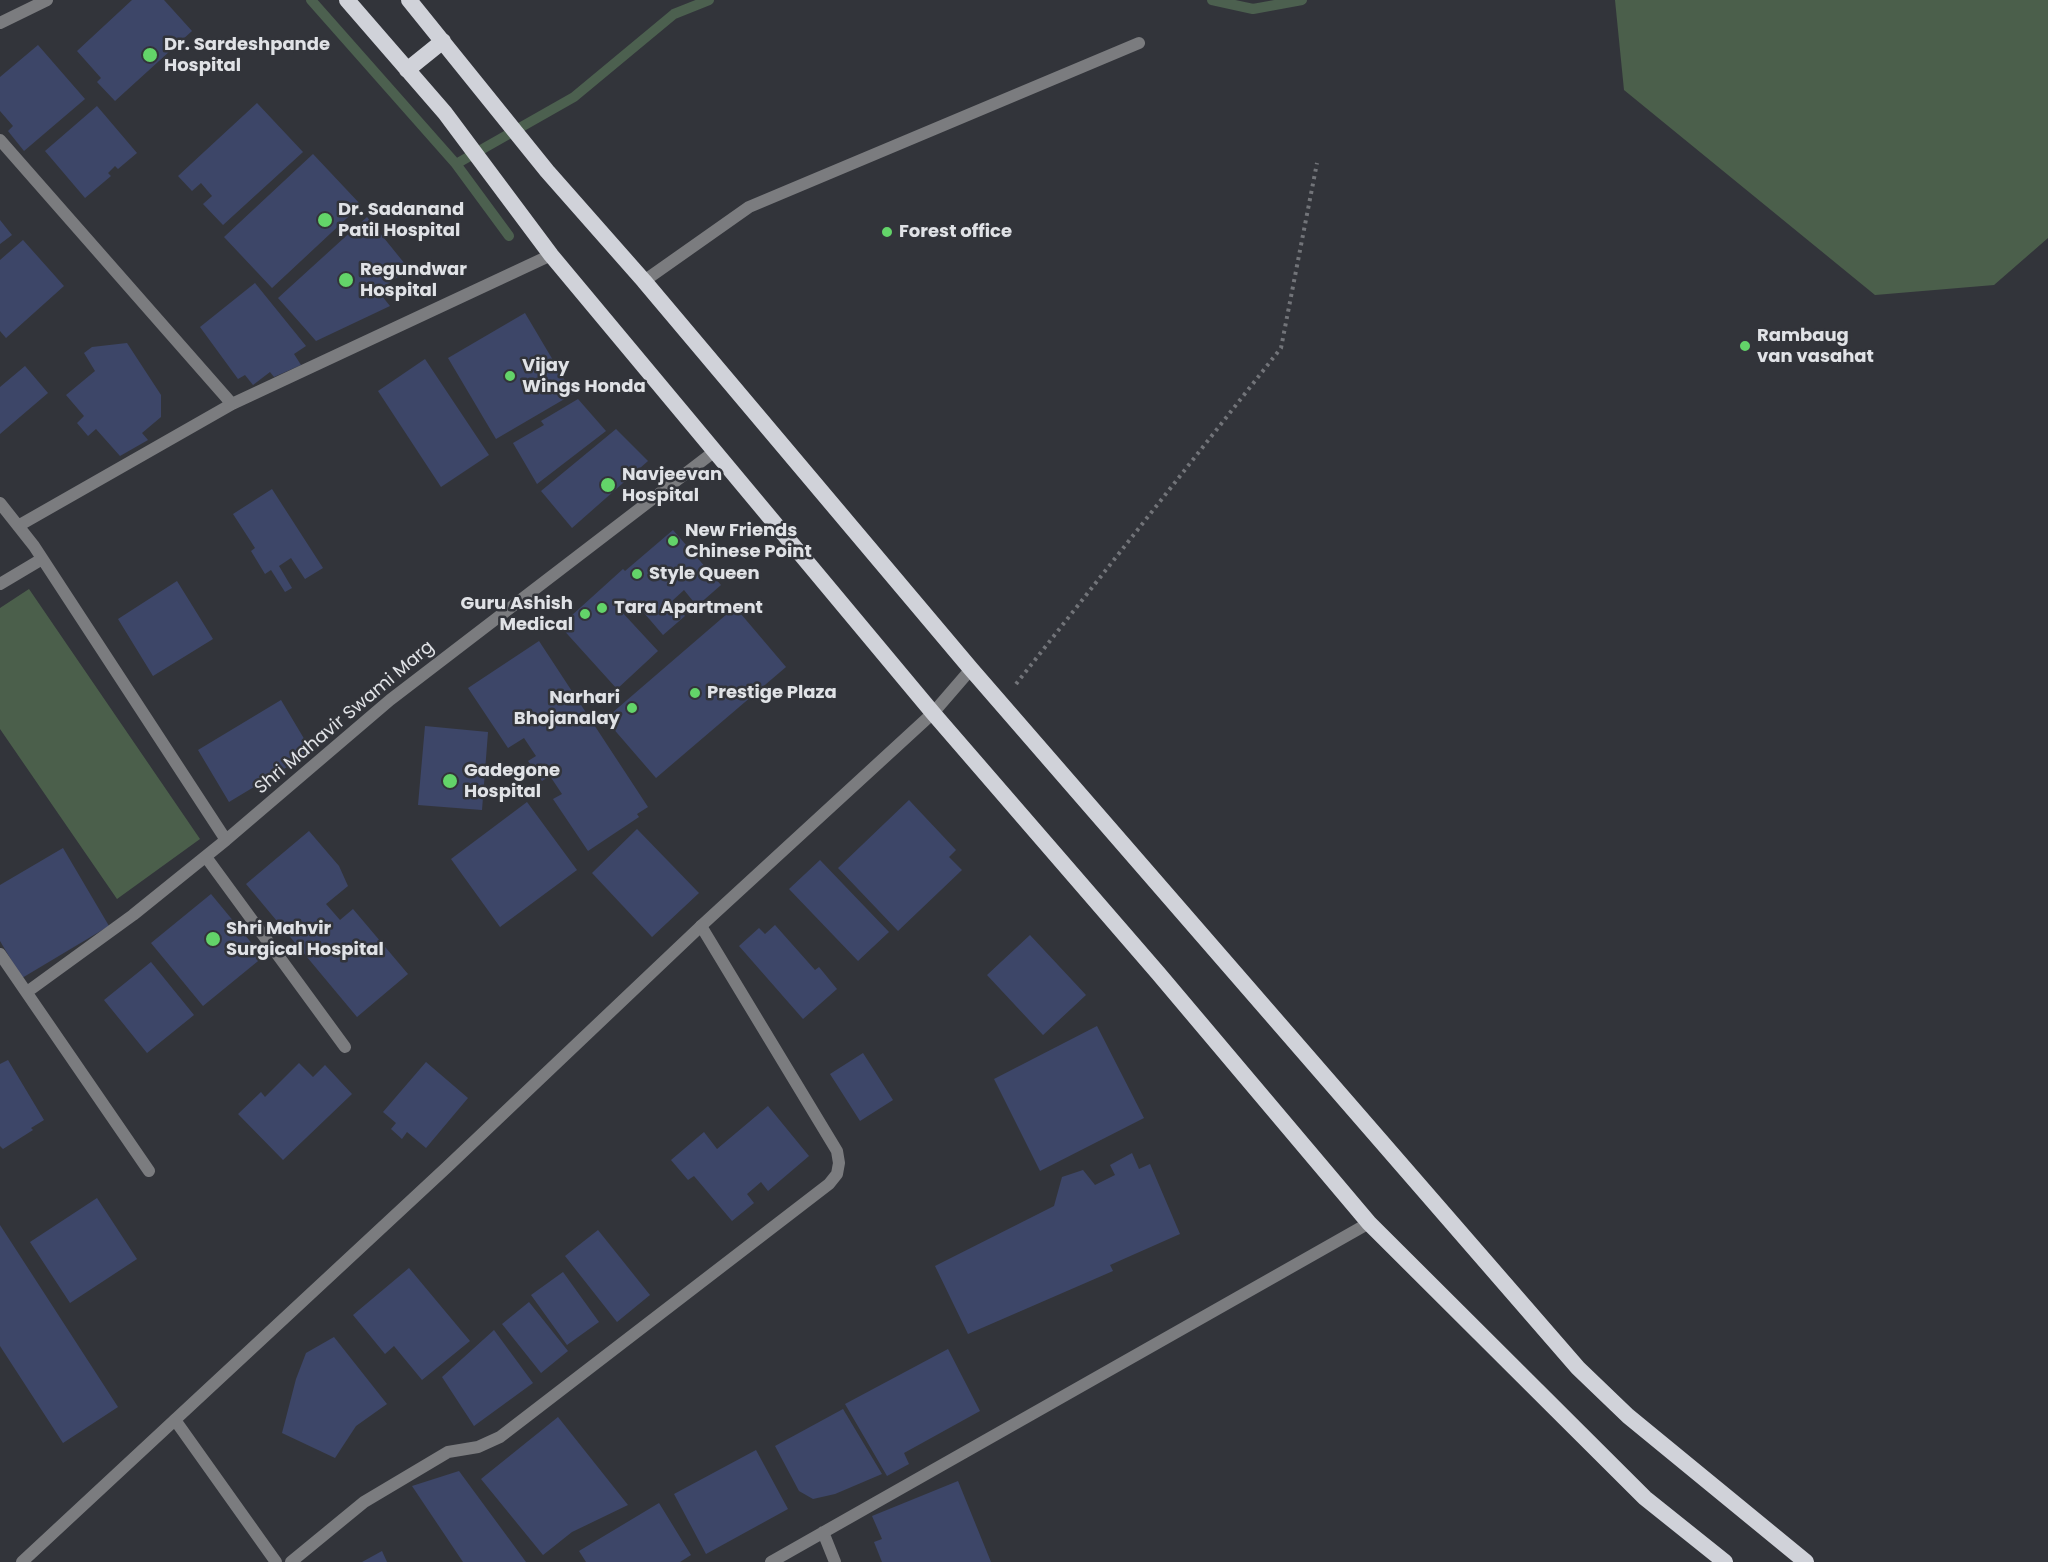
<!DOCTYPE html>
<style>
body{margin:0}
canvas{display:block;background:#32343a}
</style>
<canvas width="2048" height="1562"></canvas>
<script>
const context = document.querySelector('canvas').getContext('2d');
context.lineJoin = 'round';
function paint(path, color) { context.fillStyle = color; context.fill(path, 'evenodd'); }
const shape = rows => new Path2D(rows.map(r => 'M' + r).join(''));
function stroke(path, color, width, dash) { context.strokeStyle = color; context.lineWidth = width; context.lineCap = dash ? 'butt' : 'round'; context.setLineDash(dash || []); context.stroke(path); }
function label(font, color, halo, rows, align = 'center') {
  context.font = font + ' Poppins,sans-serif'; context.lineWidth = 5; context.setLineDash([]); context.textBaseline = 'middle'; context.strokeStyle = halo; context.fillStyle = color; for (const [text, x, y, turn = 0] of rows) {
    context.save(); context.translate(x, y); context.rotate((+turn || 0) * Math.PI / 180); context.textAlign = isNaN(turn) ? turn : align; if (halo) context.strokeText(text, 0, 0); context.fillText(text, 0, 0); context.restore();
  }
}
const green = shape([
 [1615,0,2048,0,2048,238,1994,285,1875,295,1624,90],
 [29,589,200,839,117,899,0,729,0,608]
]);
const stream = shape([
 [311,0,456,164,574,97,674,14,709,0],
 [1212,0,1253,9,1302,0],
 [456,164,509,236]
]);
const building = shape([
 [132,0,164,0,192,31,115,101,97,82,101,78,77,51],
 [38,45,85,99,24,151,8,131,13,126,0,111,0,77],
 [257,103,303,152,223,225,203,204,212,196,201,183,192,191,178,176],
 [97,106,137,153,118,169,115,166,108,173,111,176,85,198,45,151],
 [313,154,361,205,272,288,224,237],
 [367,217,409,269,378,291,390,306,316,341,278,298],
 [0,220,12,235,0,244],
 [23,240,64,286,6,338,0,331,0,260],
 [255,283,306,346,294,354,301,365,274,377,270,372,253,385,245,375,238,379,200,327],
 [525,313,573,394,496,439,448,358],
 [127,343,161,395,161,417,142,433,148,440,120,456,96,429,88,436,77,423,84,416,66,395,95,371,84,353,92,347],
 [425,359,489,455,441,487,378,391],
 [25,366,48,393,0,434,0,387],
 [578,399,606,431,537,484,513,443,544,425,541,421],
 [616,429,648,461,572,528,541,491],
 [272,489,323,568,305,579,291,558,279,566,292,588,285,592,271,570,265,574,251,551,255,548,233,514],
 [673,530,721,585,697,606,684,590,672,601,685,616,663,635,633,600,621,611,658,651,617,689,560,626,623,569,625,571],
 [177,581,213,639,153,676,118,619],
 [735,607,786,667,656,778,605,719],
 [539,641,648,807,637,814,639,817,588,851,553,799,562,794,550,776,542,781,528,761,536,756,524,738,508,748,468,688],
 [281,700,312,752,229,802,198,750],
 [425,726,488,732,482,810,418,805],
 [909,800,956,850,949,857,962,870,898,931,838,868],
 [527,802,577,870,500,927,451,859],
 [637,829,699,893,652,937,592,873],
 [309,831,339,866,348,886,326,904,340,920,353,909,408,974,357,1017,246,884],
 [63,848,109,926,22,978,0,941,0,885],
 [820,860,889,932,858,961,789,889],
 [211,894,263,957,203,1006,151,943],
 [775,925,815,970,819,967,837,989,803,1019,739,946,759,928,765,934],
 [1030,935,1086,995,1043,1035,987,975],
 [151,962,194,1015,147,1053,104,1000],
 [1097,1026,1144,1118,1040,1171,994,1079],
 [863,1053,893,1100,860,1121,830,1074],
 [8,1060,44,1120,31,1128,33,1130,3,1149,0,1146,0,1064],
 [426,1062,468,1098,426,1148,407,1132,402,1139,391,1129,396,1123,383,1112],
 [299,1063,313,1077,325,1065,352,1094,283,1160,238,1114,261,1092,265,1097],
 [768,1106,809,1156,768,1191,761,1182,747,1194,754,1203,732,1221,694,1176,688,1180,671,1160,704,1132,717,1149],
 [1132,1153,1139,1169,1150,1164,1180,1234,1110,1265,1113,1271,968,1334,935,1266,1054,1206,1062,1177,1083,1170,1095,1185,1115,1175,1110,1165],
 [97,1198,137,1259,70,1303,30,1242],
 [0,1225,118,1407,63,1443,0,1346],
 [598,1230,650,1295,617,1322,565,1256],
 [409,1268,470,1341,422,1380,394,1346,385,1354,353,1315],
 [563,1272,599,1322,567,1345,531,1295],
 [529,1302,568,1351,541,1373,502,1324],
 [494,1330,533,1383,474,1426,442,1377],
 [334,1337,387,1404,356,1426,335,1458,282,1433,296,1379,306,1353],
 [948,1349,980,1411,904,1453,909,1464,887,1476,845,1404],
 [843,1409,882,1474,835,1494,813,1499,799,1491,775,1446],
 [558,1417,628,1505,572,1532,543,1555,481,1479],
 [756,1450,788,1509,706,1554,674,1494],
 [459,1471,526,1562,463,1562,412,1486],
 [958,1481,991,1562,882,1562,874,1542,882,1539,872,1516],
 [659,1503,691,1555,680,1562,586,1562,579,1551],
 [382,1551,387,1562,362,1562]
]);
const path = shape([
 [1016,684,1281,348,1317,163]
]);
const minor = shape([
 [0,23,47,0],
 [0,140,232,404],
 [644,281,749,207,1139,43],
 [0,503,34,546,226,840],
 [18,526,232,404,551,255],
 [0,584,42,559],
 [933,713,971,669],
 [206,857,345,1047],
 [0,954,149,1171],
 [27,992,133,915,226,840,390,700,715,451],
 [175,1420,276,1562],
 [823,1532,835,1562],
 [291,1562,364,1502,448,1452,478,1447,500,1437,829,1184,837,1174,839,1163,837,1151,701,926],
 [771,1562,1369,1223]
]);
const tertiary = shape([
 [22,1562,446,1168,701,926,933,713]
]);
const trunk = shape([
 [347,0,445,113,551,255,933,713,1158,973,1369,1223,1645,1498,1725,1562],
 [409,0,547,171,644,281,971,669,1578,1368,1628,1416,1806,1562],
 [407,70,443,41]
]);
const markers = [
 [150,55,8,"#63d469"],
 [325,220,8,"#63d469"],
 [887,232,6,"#63d469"],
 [346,280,8,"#63d469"],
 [1745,346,6,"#63d469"],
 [510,376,6,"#63d469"],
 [608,485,8,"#63d469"],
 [673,541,6,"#63d469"],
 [637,574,6,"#63d469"],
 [602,608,6,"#63d469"],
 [585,614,6,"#63d469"],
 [695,693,6,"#63d469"],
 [632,708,6,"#63d469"],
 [450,781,8,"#63d469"],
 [213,939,8,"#63d469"]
];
const poiNames = [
 ["Dr. Sardeshpande",164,45],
 ["Hospital",164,66],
 ["Dr. Sadanand",338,210],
 ["Patil Hospital",338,231],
 ["Forest office",899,232],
 ["Regundwar",360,270],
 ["Hospital",360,291],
 ["Rambaug",1757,336],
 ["van vasahat",1757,357],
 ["Vijay",522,366],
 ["Wings Honda",522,387],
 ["Navjeevan",622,475],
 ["Hospital",622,496],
 ["New Friends",685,531],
 ["Chinese Point",685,552],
 ["Style Queen",649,574],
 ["Guru Ashish",573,604,"right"],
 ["Medical",573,625,"right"],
 ["Tara Apartment",614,608],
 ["Prestige Plaza",707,693],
 ["Narhari",620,698,"right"],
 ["Bhojanalay",620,719,"right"],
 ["Gadegone",464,771],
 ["Hospital",464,792],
 ["Shri Mahvir",226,929],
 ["Surgical Hospital",226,950]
];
const streetNames = [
 ["Shri Mahavir Swami Marg",345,718,-40]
];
paint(green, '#4b5f4b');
stroke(stream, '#4c604f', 10);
paint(building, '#3d4668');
stroke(path, '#727479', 4, [3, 4.5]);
stroke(minor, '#7b7c7f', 12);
stroke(tertiary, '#7b7c7f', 12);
stroke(trunk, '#d0d2d9', 16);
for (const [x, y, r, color] of markers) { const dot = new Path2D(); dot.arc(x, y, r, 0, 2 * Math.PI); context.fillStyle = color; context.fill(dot); stroke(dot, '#32343a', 2); }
label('bold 18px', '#e0e2e6', '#32343a', poiNames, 'left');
label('18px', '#e0e2e6', '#32343a', streetNames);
</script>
